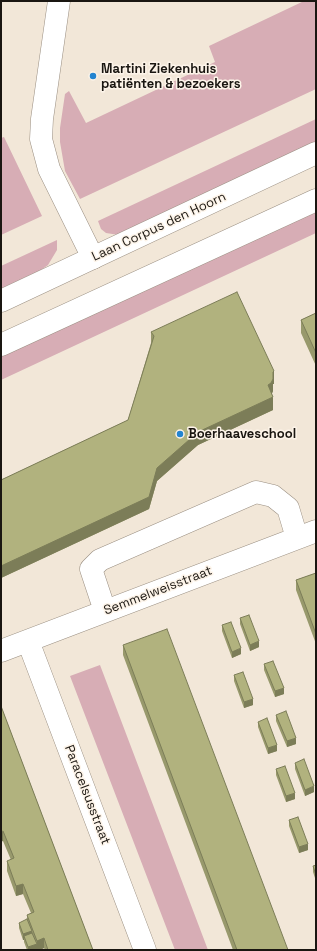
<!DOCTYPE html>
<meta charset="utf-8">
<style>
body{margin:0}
#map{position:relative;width:317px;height:951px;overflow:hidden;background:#f2e7d8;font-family:"Space Grotesk",sans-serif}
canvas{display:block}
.frame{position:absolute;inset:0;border:2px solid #1a1611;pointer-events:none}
</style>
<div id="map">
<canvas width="317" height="951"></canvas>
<div class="frame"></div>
</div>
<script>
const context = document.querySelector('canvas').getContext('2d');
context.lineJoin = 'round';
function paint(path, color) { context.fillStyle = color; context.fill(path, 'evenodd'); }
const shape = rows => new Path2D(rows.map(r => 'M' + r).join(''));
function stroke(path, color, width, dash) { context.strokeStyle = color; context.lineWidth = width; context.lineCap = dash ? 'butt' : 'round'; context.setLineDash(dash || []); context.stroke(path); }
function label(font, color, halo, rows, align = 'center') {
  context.font = font + ' "Space Grotesk",sans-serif'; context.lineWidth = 3; context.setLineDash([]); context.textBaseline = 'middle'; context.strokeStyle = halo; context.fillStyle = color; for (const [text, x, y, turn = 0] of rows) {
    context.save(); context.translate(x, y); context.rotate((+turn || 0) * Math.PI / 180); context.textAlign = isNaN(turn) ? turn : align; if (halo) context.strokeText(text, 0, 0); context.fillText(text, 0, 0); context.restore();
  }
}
const green = shape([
 [304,1,316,1,316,89,80,199,65,171,60,142,60,128,65,94,69,91,86,123,215,62,209,46],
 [316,119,316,144,119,235,106,233,101,229,98,221],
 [4,137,42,216,1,235,1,138],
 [316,212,316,233,1,380,1,356],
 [57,240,57,250,48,265,41,270,1,289,1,266],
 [100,665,208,950,175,950,70,676]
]);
const minor = shape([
 [59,1,42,119,41,139,49,169,93,258],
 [105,611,91,569,100,560,256,492,273,496,288,508,297,538],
 [28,641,145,950],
 [1,651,316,531]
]);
const major = shape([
 [1,301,316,153],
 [1,345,316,200]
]);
const wall = shape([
 [316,313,316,366,301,333,301,320],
 [151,332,274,384,273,384,273,391,272,393,273,410,198,445,157,481,149,509,1,578,1,480,128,420,151,343],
 [316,573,316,644,296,590,296,580],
 [240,618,259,647,250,651,240,624],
 [222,625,241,654,232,658,222,631],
 [123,645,288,950,233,950,123,655],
 [264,664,284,694,275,697,264,670],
 [234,675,253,705,244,708,234,681],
 [1,706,93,950,45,950,44,948,40,950,27,950,24,942,24,940,23,940,19,928,19,923,27,920,27,915,31,913,23,894,16,896,7,871,7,861,11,860,3,841],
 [276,715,296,744,287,747,276,721],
 [258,722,277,751,268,754,258,727],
 [295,763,314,792,305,796,295,769],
 [276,769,295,799,286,802,276,775],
 [289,820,308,850,299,853,289,826],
 [316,865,316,881,313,872,313,866]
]);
const shadedWall = shape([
 [274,371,274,384,273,384,273,391,271,396,268,385,273,372],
 [273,397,273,410,198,445,157,481,149,509,1,578,1,566,157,468,198,432],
 [259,641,259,647,250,651,250,645],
 [241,648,241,654,232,658,232,652],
 [284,688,284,694,275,697,275,691],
 [253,699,253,705,244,708,244,702],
 [296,738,296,744,287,747,287,741],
 [277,745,277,751,268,754,268,748],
 [314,786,314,792,305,796,305,790],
 [295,793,295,799,286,802,286,796],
 [3,831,3,841,1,842,1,832],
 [308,844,308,850,299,853,299,847],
 [23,884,23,894,16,896,16,886],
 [32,931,32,937,24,936,24,940,23,940,23,934],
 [44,938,44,948,40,950,37,950,37,941],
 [37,944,37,950,28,950,28,947]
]);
const building = shape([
 [237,292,274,371,273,372,273,379,271,383,268,385,273,397,198,432,157,468,149,497,1,566,1,480,128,420,154,336,151,332,237,292],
 [316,313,316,353,301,320,316,313],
 [316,573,316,634,296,580,316,573],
 [249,615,259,641,250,645,240,618,249,615],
 [231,622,241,648,232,652,222,625,231,622],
 [167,629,288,950,237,950,123,645,167,629],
 [273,661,284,688,275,691,264,664,273,661],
 [243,672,253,699,244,702,234,675,243,672],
 [1,706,93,950,48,950,44,938,37,941,27,915,34,912,23,884,16,886,7,861,14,858,3,831,1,832,1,706],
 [286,711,296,738,287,741,276,715,286,711],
 [267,718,277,745,268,748,258,722,267,718],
 [304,759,314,786,305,790,295,763,304,759],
 [285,766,295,793,286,796,276,769,285,766],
 [298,817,308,844,299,847,289,820,298,817],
 [316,865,316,875,313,866,316,865],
 [27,919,32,931,23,934,19,923,27,919],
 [32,933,37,944,28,947,24,936,32,933]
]);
const markers = [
 [93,76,4,"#2384d0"],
 [180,434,4,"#2384d0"]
];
const poiNames = [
 ["Martini Ziekenhuis",101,69],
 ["patiënten & bezoekers",101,84],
 ["Boerhaaveschool",188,434]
];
const streetNames = [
 ["Laan Corpus den Hoorn",159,227,-25],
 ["Semmelweisstraat",158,591,-21],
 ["Paracelsusstraat",87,795,69]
];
paint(green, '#d7adb5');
stroke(minor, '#9a8f82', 23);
stroke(major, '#9a8f82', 23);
stroke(minor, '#fff', 22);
stroke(major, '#fff', 22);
paint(wall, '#98996c');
paint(shadedWall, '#7c7d58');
paint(building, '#b1b27e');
stroke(building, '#7c7d58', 1);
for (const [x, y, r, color] of markers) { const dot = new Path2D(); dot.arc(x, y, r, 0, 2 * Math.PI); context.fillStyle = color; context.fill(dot); stroke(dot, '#fdf4e9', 1.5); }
label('bold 13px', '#1a1611', '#fdf4e9', poiNames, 'left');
label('13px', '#1a1611', '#fdf4e9', streetNames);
</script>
